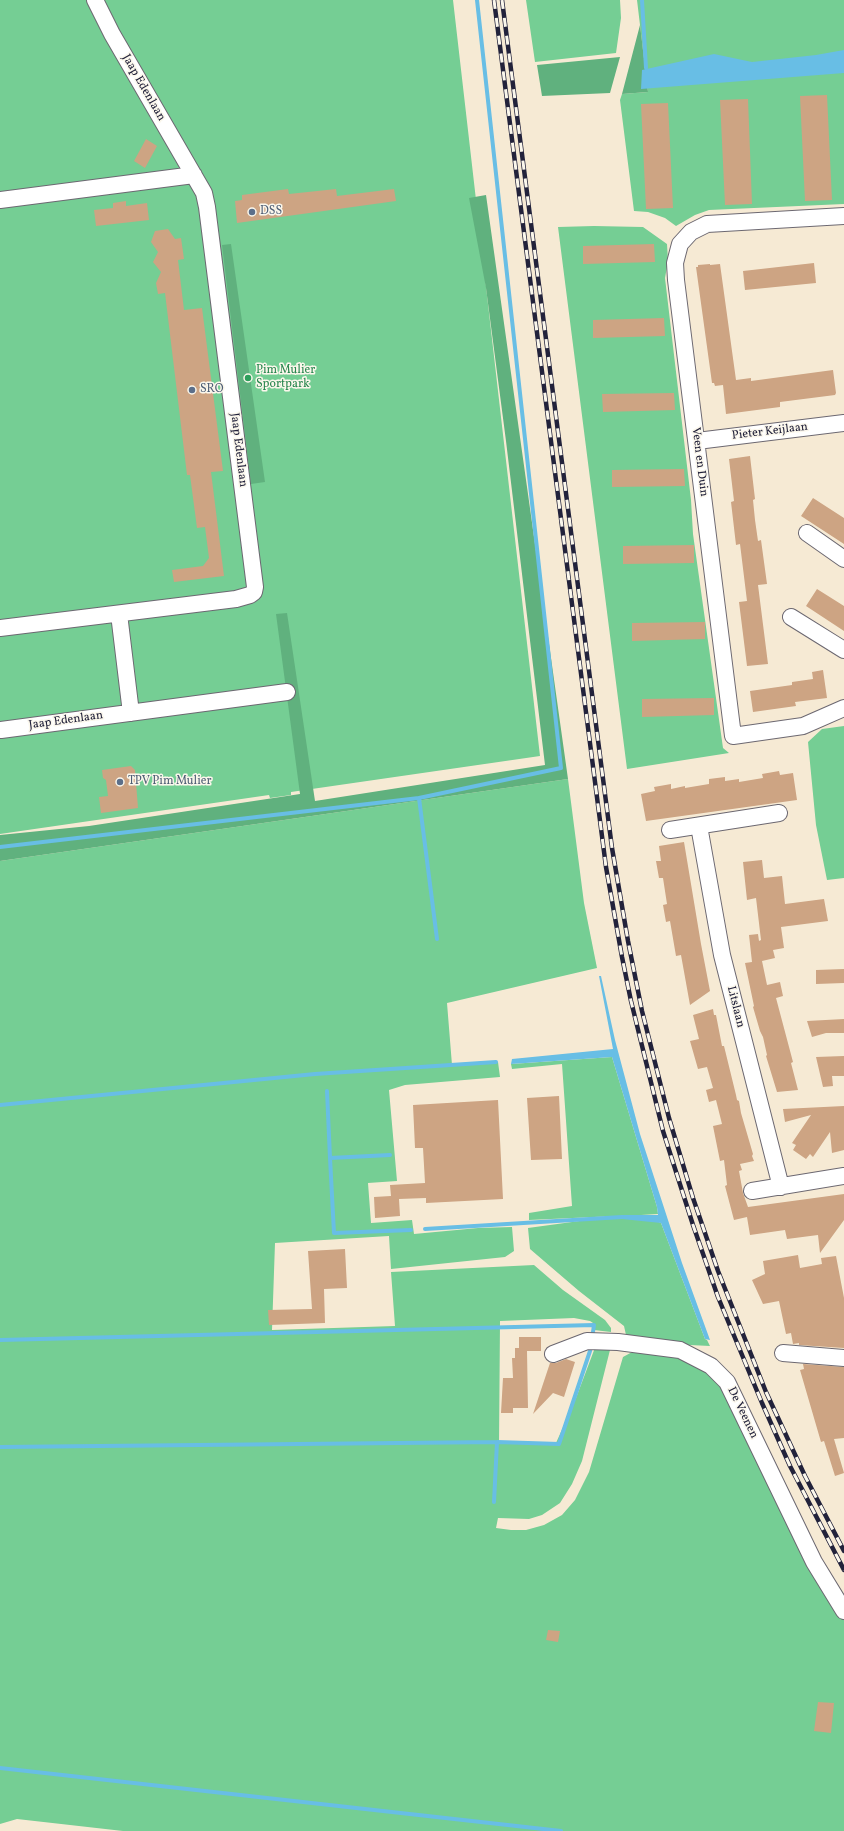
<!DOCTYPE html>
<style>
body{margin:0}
canvas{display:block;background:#f6ead4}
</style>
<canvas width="844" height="1831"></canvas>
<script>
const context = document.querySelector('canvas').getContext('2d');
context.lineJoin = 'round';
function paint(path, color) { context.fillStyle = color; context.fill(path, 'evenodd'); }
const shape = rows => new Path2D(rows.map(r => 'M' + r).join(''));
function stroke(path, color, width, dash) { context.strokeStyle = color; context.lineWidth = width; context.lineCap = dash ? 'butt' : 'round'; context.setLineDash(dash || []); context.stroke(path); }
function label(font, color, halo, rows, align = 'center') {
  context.font = font + ' Vollkorn,serif'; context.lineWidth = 3; context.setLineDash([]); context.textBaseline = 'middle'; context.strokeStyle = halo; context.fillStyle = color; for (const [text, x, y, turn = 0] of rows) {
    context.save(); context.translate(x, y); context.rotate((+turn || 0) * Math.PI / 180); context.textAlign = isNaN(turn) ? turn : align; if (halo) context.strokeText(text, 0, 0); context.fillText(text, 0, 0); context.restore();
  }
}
const green = shape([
 [0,0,453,0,540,756,291,792,291,795,270,798,269,795,0,834],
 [526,0,620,0,621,18,616,53,535,62],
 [637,0,844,0,844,204,709,210,695,215,676,226,665,218,648,212,634,211,620,100,622,94,648,92],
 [594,226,643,227,667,244,668,261,665,278,691,500,693,534,723,748,729,753,627,769,558,227],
 [844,726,844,878,827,880,816,825,808,742,822,729],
 [568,779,584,903,597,968,447,1003,452,1065,498,1062,500,1077,405,1085,389,1090,397,1181,368,1183,371,1223,412,1220,414,1234,478,1228,512,1227,514,1251,505,1257,391,1269,389,1236,275,1243,272,1330,395,1326,391,1272,534,1265,563,1290,605,1320,611,1328,611,1332,594,1330,593,1323,590,1321,574,1318,500,1321,499,1444,556,1443,576,1398,596,1345,611,1346,582,1461,572,1484,560,1503,542,1515,529,1519,498,1518,496,1528,511,1530,526,1530,544,1525,562,1515,575,1500,589,1472,623,1357,634,1351,698,1361,722,1382,816,1573,844,1620,844,1831,123,1831,17,1819,0,1824,0,861],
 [612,1057,657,1207,658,1214,641,1215,661,1223,705,1339,707,1340,710,1346,670,1344,632,1338,626,1335,624,1326,579,1291,530,1249,528,1228,616,1216,529,1220,529,1213,572,1206,562,1064,512,1069,511,1064]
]);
const forest = shape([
 [640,25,648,92,622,94],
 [620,57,610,93,542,96,537,65],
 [486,195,568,779,0,861,0,835,89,826,300,794,276,614,287,613,315,801,545,765,506,441,486,288,469,198],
 [231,244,265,482,251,484,222,245]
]);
const water = shape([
 [844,50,844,73,641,89,642,70,714,54,752,62,816,55],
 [599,976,601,976,615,1040,640,1134,682,1263,710,1340,705,1339,661,1223,622,1219,622,1215,658,1215,657,1207,612,1057,511,1064,512,1059,613,1049]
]);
const stream = shape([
 [642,0,646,68],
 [419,798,561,768,477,0],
 [0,847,419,798,437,939],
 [327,1091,330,1158,390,1155],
 [0,1105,315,1074,496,1062],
 [330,1158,334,1233,411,1230],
 [425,1229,622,1217],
 [0,1340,594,1325,593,1332],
 [0,1447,497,1442],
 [494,1502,497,1442,559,1444,590,1351],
 [0,1768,561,1831]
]);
const building = shape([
 [827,95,832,200,805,201,800,96],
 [748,99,752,204,725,205,720,100],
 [668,103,673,208,646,209,641,104],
 [146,139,157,146,145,168,134,161],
 [288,189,289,194,336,189,337,196,394,189,396,201,237,223,235,201,242,200,242,195],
 [126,201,126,206,147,203,149,220,96,226,94,210,113,208,113,203],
 [168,229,175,239,181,238,184,259,178,260,184,310,202,308,223,471,211,472,224,576,174,582,172,570,203,566,209,558,205,527,197,528,190,475,187,475,165,293,158,294,156,283,161,272,153,262,158,252,151,242,155,231],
 [654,244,655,262,583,264,583,246],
 [814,263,816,283,745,290,743,271],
 [710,264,710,265,720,264,736,380,751,378,751,381,833,370,836,393,835,395,780,402,780,407,726,414,723,385,715,386,714,383,712,383,696,267,698,267,698,265],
 [664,318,665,336,593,338,593,320],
 [674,393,675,410,603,412,602,394],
 [750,456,755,499,753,500,755,520,758,541,761,540,767,584,758,585,768,664,747,666,739,602,747,601,740,544,736,545,731,502,734,501,729,459],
 [684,469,685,486,612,487,612,470],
 [813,498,844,518,844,544,801,516],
 [694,545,694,563,623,564,623,546],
 [817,589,844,606,844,631,806,606],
 [705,622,705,639,632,641,632,623],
 [823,670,827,698,795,702,796,706,753,712,750,691,792,685,792,682,813,679,812,672],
 [714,698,714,715,642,717,642,699],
 [131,766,135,770,138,808,101,813,99,797,108,796,106,780,103,778,102,770],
 [779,771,780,775,793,773,797,800,646,821,641,794,655,791,654,787,671,784,671,789,685,786,685,788,709,784,709,779,725,777,725,781,739,779,739,782,763,778,762,774],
 [684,842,701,944,710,991,690,1005,681,955,676,956,670,921,666,922,663,905,667,904,663,878,659,878,656,861,661,861,659,846],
 [762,860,764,878,782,876,785,904,824,899,828,921,781,927,784,948,773,950,775,958,762,961,767,985,780,982,783,996,776,998,793,1062,791,1063,798,1090,777,1092,766,1056,767,1055,763,1037,760,1031,753,1007,754,1006,745,963,752,962,749,935,758,934,759,941,761,940,756,898,747,900,743,862],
 [844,969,844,983,816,984,816,970],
 [713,1009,714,1015,716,1015,722,1046,724,1046,736,1095,737,1100,739,1101,741,1113,753,1154,752,1156,754,1161,740,1164,742,1170,739,1171,743,1193,748,1207,844,1194,844,1220,820,1253,818,1235,787,1239,785,1230,750,1235,747,1217,734,1220,725,1186,727,1185,724,1160,720,1161,713,1126,722,1124,716,1100,709,1102,706,1090,713,1088,707,1067,698,1069,690,1041,699,1039,693,1015],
 [844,1019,844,1033,826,1033,812,1037,807,1021],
 [844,1056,844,1076,832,1076,833,1086,823,1087,816,1057],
 [559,1096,562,1159,531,1160,527,1098],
 [498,1100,503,1199,426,1203,426,1198,399,1199,400,1216,375,1218,374,1197,391,1196,390,1185,425,1183,423,1148,415,1148,413,1105],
 [844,1106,844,1150,832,1153,830,1132,813,1157,810,1154,806,1159,793,1150,796,1145,792,1143,811,1115,785,1122,783,1109],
 [345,1249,347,1288,324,1289,325,1323,269,1325,268,1310,312,1309,308,1251],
 [798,1255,800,1268,822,1264,821,1258,836,1256,844,1298,844,1348,799,1345,799,1343,793,1344,791,1333,786,1334,779,1301,763,1304,752,1280,765,1274,763,1261],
 [519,1337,541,1337,541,1351,527,1351,528,1408,513,1408,513,1413,501,1413,503,1378,513,1378,512,1358,515,1358,515,1348,519,1348],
 [566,1359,575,1362,564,1397,553,1393,533,1414,550,1363,556,1363],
 [803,1364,844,1367,844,1438,834,1439,844,1473,835,1476,824,1441,821,1442,800,1370,804,1369],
 [548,1630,560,1631,558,1642,546,1640],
 [818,1702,834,1703,831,1733,814,1731]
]);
const minor = shape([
 [0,200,194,175],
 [844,216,707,224,691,232,680,244,675,263,676,280,733,736,803,726,844,708],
 [697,441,844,423],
 [807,533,844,559],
 [119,614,131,713],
 [791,617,844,650],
 [0,628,236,599,250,595,254,592,255,587,207,207,204,193,112,34,95,0],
 [1,730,287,692],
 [699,826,722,955,781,1187],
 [670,830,779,813],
 [752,1191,844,1176],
 [783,1353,844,1358],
 [553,1354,587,1341,618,1342,680,1350,711,1366,727,1382,814,1562,844,1611]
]);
const rail = shape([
 [494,0,606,867,622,957,631,1001,663,1131,693,1225,718,1297,762,1403,790,1466,844,1570],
 [502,0,612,848,628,941,642,1011,669,1118,693,1198,718,1271,766,1392,805,1476,844,1551]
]);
const markers = [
 [252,212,4,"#5c6f8a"],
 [248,378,4,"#2e9e5b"],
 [192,390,4,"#5c6f8a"],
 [120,782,4,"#5c6f8a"]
];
const streetNames = [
 ["Jaap Edenlaan",143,88,60],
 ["Pieter Keijlaan",770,432,-7],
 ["Jaap Edenlaan",238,450,83],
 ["Veen en Duin",699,462,83],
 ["Jaap Edenlaan",66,721,-8],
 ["Litslaan",735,1007,76],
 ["De Veenen",742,1413,64]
];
const serviceNames = [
 ["DSS",260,212],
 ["SRO",200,390],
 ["TPV Pim Mulier",128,782]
];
const leisureNames = [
 ["Pim Mulier",256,371],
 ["Sportpark",256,385]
];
paint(green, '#75ce94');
paint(forest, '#60b17e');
paint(water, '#68bee5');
stroke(stream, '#68bee5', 4);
paint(building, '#cda483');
stroke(minor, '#6c6871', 18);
stroke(minor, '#fff', 16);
stroke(rail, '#22223b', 4.5);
stroke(rail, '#fbf7ec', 3, [9]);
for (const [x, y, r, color] of markers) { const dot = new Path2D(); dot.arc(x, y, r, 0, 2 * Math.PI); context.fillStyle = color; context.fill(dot); stroke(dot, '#fbf7ec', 1.5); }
label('12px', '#22223b', '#fbf7ec', streetNames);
label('12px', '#4e5e75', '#fbf7ec', serviceNames, 'left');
label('12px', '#27864d', '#fbf7ec', leisureNames, 'left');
</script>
